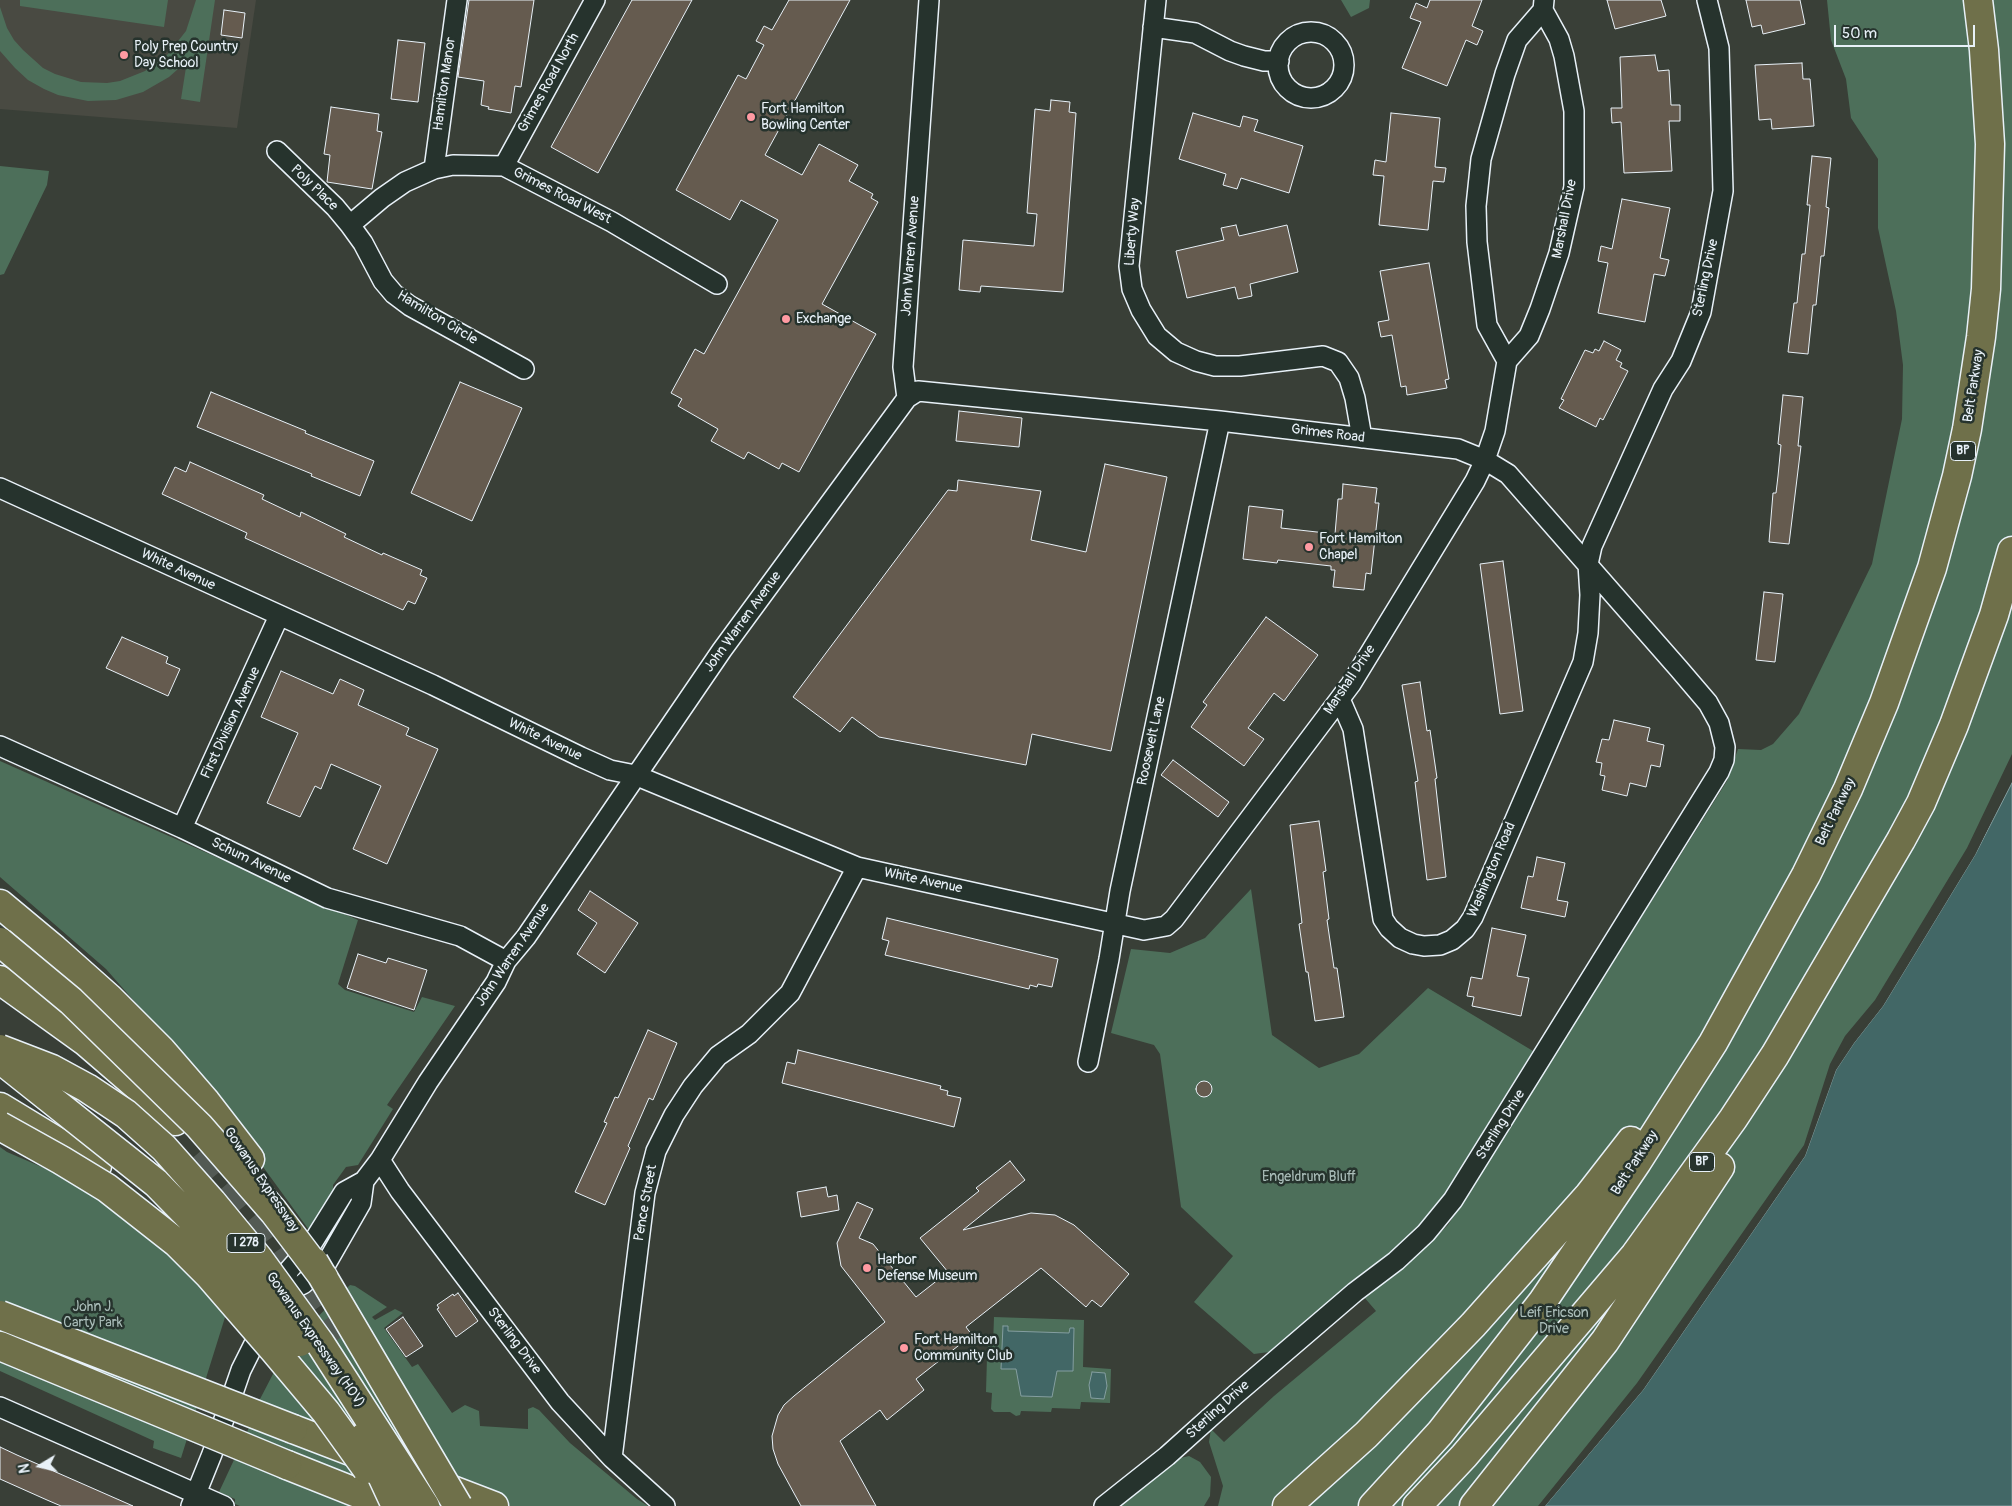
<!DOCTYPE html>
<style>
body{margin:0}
#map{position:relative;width:2012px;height:1506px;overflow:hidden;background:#393f37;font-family:Pangolin,sans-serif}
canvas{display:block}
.north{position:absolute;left:15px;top:1441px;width:50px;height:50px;-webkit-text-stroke:4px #26332d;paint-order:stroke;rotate:261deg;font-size:14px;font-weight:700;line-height:20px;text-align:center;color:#e8f1f8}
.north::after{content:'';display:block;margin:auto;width:18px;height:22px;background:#e8f1f8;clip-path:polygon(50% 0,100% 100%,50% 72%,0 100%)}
.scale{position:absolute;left:1834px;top:25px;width:141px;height:22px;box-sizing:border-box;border:2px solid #e8f1f8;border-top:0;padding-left:6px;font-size:15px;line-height:18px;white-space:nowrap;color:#e8f1f8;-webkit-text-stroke:4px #26332d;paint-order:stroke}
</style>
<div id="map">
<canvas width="2012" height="1506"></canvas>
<div class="north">N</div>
<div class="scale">50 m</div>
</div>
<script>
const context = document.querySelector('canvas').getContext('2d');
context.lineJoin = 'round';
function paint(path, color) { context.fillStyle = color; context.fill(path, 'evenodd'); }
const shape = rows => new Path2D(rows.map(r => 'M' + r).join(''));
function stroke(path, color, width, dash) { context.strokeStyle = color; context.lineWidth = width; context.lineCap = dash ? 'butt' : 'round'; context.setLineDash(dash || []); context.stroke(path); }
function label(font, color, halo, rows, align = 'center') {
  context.font = font + ' Pangolin,sans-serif'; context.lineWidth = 5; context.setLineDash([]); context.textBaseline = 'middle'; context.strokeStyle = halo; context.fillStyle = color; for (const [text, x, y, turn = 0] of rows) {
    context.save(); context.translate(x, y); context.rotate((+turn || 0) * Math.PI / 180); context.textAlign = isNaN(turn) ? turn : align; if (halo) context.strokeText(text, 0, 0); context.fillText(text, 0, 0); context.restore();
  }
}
const built = shape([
 [0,0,256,0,237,128,0,109]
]);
const green = shape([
 [20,0,168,0,164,27,20,6],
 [196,0,215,0,200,102,181,99,187,61,169,77,143,92,116,100,88,101,58,95,44,89,28,80,15,68,0,51,0,7,7,28,14,40,23,50,43,68,55,74,81,82,107,83,120,81,145,71,168,54,186,31],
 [1341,0,1370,0,1369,8,1351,17],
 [1827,0,2012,0,2012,754,1967,848,1875,1000,1845,1036,1830,1064,1804,1145,1637,1383,1538,1506,1218,1506,1223,1486,1209,1442,1211,1429,1224,1442,1274,1396,1376,1311,1364,1297,1399,1272,1448,1225,1727,781,1738,749,1761,750,1773,744,1799,714,1872,564,1902,419,1903,365,1896,311,1878,228,1878,159,1851,118,1846,79,1831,40],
 [0,166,49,171,47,185,4,274,0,275],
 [0,761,358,920,338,984,345,990,414,1012,422,997,455,1006,387,1105,393,1109,358,1165,346,1167,333,1185,334,1199,309,1230,183,1057,106,969,0,877],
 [1251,889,1272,1035,1319,1068,1359,1054,1428,988,1533,1051,1437,1206,1405,1242,1269,1352,1254,1354,1194,1302,1233,1256,1181,1207,1160,1054,1154,1045,1111,1033,1131,949,1170,953,1205,938],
 [0,1147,7,1152,162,1219,242,1263,181,1458,153,1448,154,1441,0,1371],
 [350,1285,355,1286,387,1307,372,1317,375,1320,395,1309,403,1313,384,1328,412,1367,418,1364,452,1413,465,1405,479,1411,480,1426,528,1429,528,1409,533,1407,539,1410,570,1443,637,1499,648,1506,240,1506,235,1504,235,1499,219,1492,261,1402,259,1401,287,1347],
 [994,1317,1084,1320,1083,1367,1111,1369,1110,1403,1081,1402,1080,1409,1052,1408,1051,1412,1021,1411,1020,1415,1016,1416,1010,1412,994,1412,991,1409,992,1393,986,1392,987,1357,988,1346,993,1346],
 [1189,1456,1200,1462,1211,1477,1210,1496,1204,1506,1116,1506,1172,1460]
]);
const water = shape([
 [2012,783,2012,1506,1545,1506,1643,1390,1805,1156,1836,1070,1854,1043,1883,1006,1975,855,2012,783],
 [1003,1326,1008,1326,1008,1331,1069,1333,1070,1328,1074,1328,1073,1371,1057,1371,1052,1397,1021,1396,1016,1369,1001,1369,1003,1326],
 [1092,1372,1105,1373,1107,1386,1104,1399,1091,1398,1089,1385,1092,1372]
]);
const pier = shape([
 [2012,780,1975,855,1883,1006,1854,1043,1836,1070,1805,1156,1643,1390,1545,1506,1542,1506,1641,1388,1803,1155,1834,1069,1852,1041,1881,1004,1973,854]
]);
const building = shape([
 [469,0,534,0,521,87,515,86,511,113,488,109,489,107,481,105,484,81,458,77,469,0],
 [632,0,692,0,598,173,551,147,632,0],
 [789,0,850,0,765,155,802,175,819,144,858,165,849,181,873,194,871,198,878,202,822,304,876,334,799,472,782,463,779,469,748,452,744,459,711,441,718,429,678,406,682,399,671,393,695,349,704,354,778,220,741,200,730,220,676,190,738,75,746,79,764,45,756,41,764,26,772,30,789,0],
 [1430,0,1482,0,1472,26,1483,31,1477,45,1466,40,1447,86,1402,68,1421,22,1410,18,1416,3,1427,8,1430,0],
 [1607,0,1661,0,1666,16,1615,29,1607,0],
 [1746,0,1800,0,1805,24,1763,34,1761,25,1752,27,1746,0],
 [224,10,245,13,242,38,221,35,224,10],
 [398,40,425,43,418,102,391,99,398,40],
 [1655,55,1658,71,1669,70,1671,105,1680,105,1680,121,1669,121,1672,171,1624,173,1621,122,1612,123,1611,108,1622,108,1620,57,1655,55],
 [1802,63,1803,79,1810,79,1814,126,1772,129,1771,119,1759,120,1755,65,1802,63],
 [1051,100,1070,102,1069,112,1076,113,1063,292,981,286,980,292,959,290,963,240,1034,246,1037,214,1027,213,1035,109,1050,111,1051,100],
 [331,107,379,114,377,131,382,132,372,189,327,182,330,155,324,154,331,107],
 [1193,113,1240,127,1243,116,1258,120,1254,131,1303,146,1289,193,1241,178,1237,189,1223,185,1226,174,1179,159,1193,113],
 [1391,113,1440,118,1435,167,1446,168,1444,182,1433,181,1428,230,1379,225,1384,176,1373,175,1375,160,1386,162,1391,113],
 [1812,156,1831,158,1826,207,1829,208,1824,256,1821,256,1816,305,1813,305,1808,354,1788,352,1794,303,1797,303,1802,254,1805,254,1810,205,1807,205,1812,156],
 [1622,199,1670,208,1660,258,1669,260,1665,276,1654,274,1645,322,1598,313,1608,263,1598,261,1601,246,1612,249,1622,199],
 [1236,225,1239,236,1287,225,1298,272,1250,284,1252,296,1238,299,1235,287,1187,298,1176,251,1224,240,1221,228,1236,225],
 [1429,263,1449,379,1445,380,1447,388,1407,395,1406,386,1401,387,1392,335,1381,337,1378,322,1389,320,1380,271,1429,263],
 [1604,341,1621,350,1616,360,1622,363,1620,367,1628,371,1603,420,1600,418,1596,427,1559,408,1564,400,1561,399,1585,350,1593,353,1595,349,1599,351,1604,341],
 [460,382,522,408,472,521,411,493,460,382],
 [211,392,306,431,305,433,374,461,360,496,311,476,312,474,197,427,211,392],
 [1783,395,1803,397,1798,446,1801,446,1789,544,1769,542,1773,493,1776,493,1778,476,1781,445,1778,444,1783,395],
 [959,411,1022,418,1019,447,956,441,959,411],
 [190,462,264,495,262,499,300,517,301,512,346,534,344,537,382,555,383,553,422,570,420,575,427,578,415,604,408,601,403,610,245,538,247,533,162,494,175,467,186,472,190,462],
 [1105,464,1167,477,1111,751,1032,734,1026,765,879,737,852,717,840,732,793,697,948,490,957,491,958,480,1041,491,1031,540,1086,552,1105,464],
 [1343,484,1377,488,1375,503,1379,503,1371,574,1366,573,1364,590,1333,587,1335,570,1331,570,1331,566,1278,560,1277,563,1243,559,1249,506,1283,510,1281,528,1335,534,1338,499,1342,499,1343,484],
 [1503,561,1523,711,1500,714,1480,564,1503,561],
 [1764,592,1783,594,1775,662,1756,660,1764,592],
 [1266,617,1318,655,1284,701,1274,693,1248,728,1264,739,1244,766,1191,727,1207,705,1203,702,1266,617],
 [122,637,168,657,166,663,180,669,168,696,106,668,122,637],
 [281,671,333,694,340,679,364,690,358,705,409,728,406,735,438,749,387,864,353,849,381,786,331,764,321,789,315,786,300,817,267,803,298,733,261,717,281,671],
 [1420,682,1427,731,1430,730,1437,778,1435,779,1446,877,1427,880,1415,782,1418,781,1402,685,1420,682],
 [1614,720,1650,728,1647,741,1664,745,1660,767,1651,765,1646,787,1630,783,1627,796,1602,790,1605,776,1600,775,1602,763,1596,762,1602,739,1609,740,1614,720],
 [1173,760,1229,802,1218,817,1161,775,1173,760],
 [1319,821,1326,871,1323,872,1329,919,1327,920,1334,968,1337,968,1344,1017,1315,1021,1308,972,1306,972,1299,924,1302,923,1290,825,1319,821],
 [1537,857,1565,863,1557,900,1568,902,1565,917,1521,908,1528,876,1533,877,1537,857],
 [590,891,638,923,605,973,577,954,597,923,578,910,590,891],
 [887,918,1058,959,1052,987,1038,984,1037,987,1030,985,1029,989,885,955,889,941,882,939,887,918],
 [1492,928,1526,935,1517,976,1529,978,1521,1016,1472,1006,1474,997,1467,996,1471,977,1482,979,1492,928],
 [358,954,386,963,388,958,427,970,414,1010,347,988,358,954],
 [648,1030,677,1043,653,1100,649,1098,628,1146,630,1148,605,1205,575,1192,607,1123,604,1122,615,1097,618,1098,648,1030],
 [798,1050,941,1086,940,1089,948,1091,947,1095,961,1098,954,1127,782,1083,787,1062,795,1064,798,1050],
 '1196 1089a8 8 0 1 1 16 0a8 8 0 1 1-16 0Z',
 [1010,1161,1025,1180,963,1230,1031,1213,1055,1215,1074,1225,1129,1274,1101,1307,1092,1300,1086,1307,1041,1268,966,1327,972,1335,916,1379,924,1390,887,1420,880,1410,840,1441,876,1506,801,1506,778,1464,773,1449,772,1436,778,1415,784,1405,794,1396,885,1322,841,1266,837,1243,857,1202,873,1209,859,1238,873,1244,916,1297,948,1272,920,1238,979,1191,976,1188,1010,1161],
 [826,1187,828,1197,837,1195,839,1210,801,1217,797,1192,826,1187],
 [458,1293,478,1321,456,1337,437,1309,439,1308,437,1305,453,1294,454,1296,458,1293],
 [403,1317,423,1346,406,1357,386,1329,403,1317],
 [0,1447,17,1455,133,1506,61,1506,47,1500,0,1479,0,1447]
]);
const motorwayTunnel = shape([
 [202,1150,264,1224,344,1335]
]);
const minor = shape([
 [1156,0,1129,266,1132,289,1141,310,1157,336,1176,352,1196,361,1215,366,1240,366,1323,356,1338,362,1349,378,1355,398,1362,438],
 [1153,27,1195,33,1230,51,1244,56,1264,61,1279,61],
 '1278 65a33 33 0 1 1 66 0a33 33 0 1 1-66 0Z',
 [277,151,335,207,350,225,363,243,383,281,394,294,410,306,524,369],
 [504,166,595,0],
 [434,169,457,0],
 [350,225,382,198,405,182,434,169,453,165,504,166,612,222,717,284],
 [1507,361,1487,325,1477,242,1476,206,1481,159,1505,74,1517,40,1543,10,1544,0],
 [907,398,918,391,1220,421,1458,449,1485,460,1508,474,1679,669,1708,703,1719,723,1725,747,1724,760,1719,772,1453,1200,1426,1233,1396,1261,1355,1292,1235,1395,1167,1456,1104,1506],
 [0,488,433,685,581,757,610,770,635,775,857,867,1144,930,1166,926,1174,919,1351,684,1475,481,1485,460,1495,431,1507,361,1529,336,1540,309,1559,253,1574,187,1574,111,1564,56,1559,39,1543,10],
 [1340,699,1353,729,1383,919,1389,928,1400,938,1413,944,1424,946,1440,945,1452,940,1465,929,1473,917,1583,662,1588,633,1590,595,1588,564,1592,546,1663,389,1681,361,1701,312,1723,191,1719,48,1707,0],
 [0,746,182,828,327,898,460,936,506,961],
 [182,828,279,616],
 [1088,1062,1109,959,1120,891,1220,421],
 [380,1160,400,1191,560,1402,612,1458,665,1506],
 [279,1296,303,1284,326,1264,361,1203,364,1181],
 [278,1298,289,1270,311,1245,344,1192,364,1181,380,1160,428,1082,496,982,506,961,526,937,722,650,907,398,903,367,929,0],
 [0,1407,224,1506],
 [612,1458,645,1193,656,1151,674,1115,693,1086,718,1056,749,1034,790,993,857,867],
 [191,1506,212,1454,241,1370,264,1324]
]);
const motorway = shape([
 [0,904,54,949,109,998,161,1050,206,1102,250,1159],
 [0,980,86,1042,151,1098,175,1121],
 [0,1107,97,1166],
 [293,1429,494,1506],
 [287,1465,390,1506],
 [1287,1506,1366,1435,1473,1325,1589,1195,1631,1141],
 [1373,1506,1440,1433,1543,1301,1637,1162,1713,1043,1806,875,1848,789,1884,703,1932,568,1957,476,1967,429,1981,337,1986,289,1990,144,1984,50,1978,0],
 [1417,1506,1464,1456,1635,1255,1733,1119,1775,1055,1901,840,1921,803,1954,725,1994,615,2012,551],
 [1474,1506,1605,1341,1720,1167]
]);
const motorwayBridge = shape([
 [0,942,71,1001,199,1126,274,1212,324,1278],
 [0,1049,52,1069,87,1088,126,1114,164,1148,212,1202,259,1259,320,1343,425,1506],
 [0,1059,156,1183,202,1230,245,1282,300,1342],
 [0,1126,61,1160,107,1188,177,1243,209,1275,274,1350,326,1412,367,1469],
 [314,1262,458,1506],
 [0,1315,293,1429],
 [0,1346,287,1465],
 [364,1437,396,1506]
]);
const markers = [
 [124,55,5,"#ff9aa2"],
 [751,117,5,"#ff9aa2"],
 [786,319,5,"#ff9aa2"],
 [1309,547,5,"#ff9aa2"],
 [867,1268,5,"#ff9aa2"],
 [904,1348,5,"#ff9aa2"]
];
const shields = [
 [1963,451,25],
 [1702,1162,25],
 [246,1243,38]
];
const shieldNames = [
 ["BP",1963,451],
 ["BP",1702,1162],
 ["I 278",246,1243]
];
const poiNames = [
 ["Poly Prep Country",134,47],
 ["Day School",134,63],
 ["Fort Hamilton",761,109],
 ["Bowling Center",761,125],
 ["Exchange",796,319],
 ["Fort Hamilton",1319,539],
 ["Chapel",1319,555],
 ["Harbor",877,1260],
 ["Defense Museum",877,1276],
 ["Fort Hamilton",914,1340],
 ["Community Club",914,1356]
];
const streetNames = [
 ["Grimes Road North",549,83,-61],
 ["Hamilton Manor",445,84,-82],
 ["Poly Place",314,188,44],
 ["Grimes Road West",562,196,27],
 ["Marshall Drive",1565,219,-79],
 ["Liberty Way",1133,232,-85],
 ["John Warren Avenue",911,256,-86],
 ["Sterling Drive",1706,278,-78],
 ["Hamilton Circle",437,318,31],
 ["Belt Parkway",1974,386,-81],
 ["Grimes Road",1328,434,7],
 ["White Avenue",178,570,25],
 ["John Warren Avenue",743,622,-54],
 ["Marshall Drive",1350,680,-56],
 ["First Division Avenue",231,723,-65],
 ["White Avenue",545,740,26],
 ["Roosevelt Lane",1152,741,-78],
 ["Belt Parkway",1836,812,-64],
 ["Schum Avenue",251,861,26],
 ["Washington Road",1492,870,-67],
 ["White Avenue",923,881,12],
 ["John Warren Avenue",513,955,-56],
 ["Sterling Drive",1501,1125,-58],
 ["Belt Parkway",1635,1163,-57],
 ["Gowanus Expressway",261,1180,56],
 ["Pence Street",646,1203,-80],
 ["Gowanus Expressway (HOV)",315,1340,55],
 ["Sterling Drive",514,1341,53],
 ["Sterling Drive",1218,1410,-42]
];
const parkNames = [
 ["Engeldrum Bluff",1309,1177],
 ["John J.",93,1307],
 ["Carty Park",93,1323],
 ["Leif Ericson",1554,1313],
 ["Drive",1554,1329]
];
paint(built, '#494a42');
paint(green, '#4d6f5a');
paint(water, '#426766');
stroke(water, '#849ea0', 1);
paint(pier, '#393f37');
paint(building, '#655b4f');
stroke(building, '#e8f1f8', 1);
stroke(motorwayTunnel, '#535a54', 28, [28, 14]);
stroke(minor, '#e8f1f8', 22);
stroke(motorway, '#e8f1f8', 31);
stroke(minor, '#26332d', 19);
stroke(motorway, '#6f704a', 28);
stroke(motorwayBridge, '#e8f1f8', 31, []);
stroke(motorwayBridge, '#6f704a', 28);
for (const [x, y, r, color] of markers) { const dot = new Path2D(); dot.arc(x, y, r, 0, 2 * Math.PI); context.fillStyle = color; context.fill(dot); stroke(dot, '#26332d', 2); }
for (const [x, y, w] of shields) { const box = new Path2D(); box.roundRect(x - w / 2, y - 9.5, w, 19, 4); context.fillStyle = '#26332d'; context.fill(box); stroke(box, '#e8f1f8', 1); }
label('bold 12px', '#e8f1f8', null, shieldNames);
label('14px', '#e8f1f8', '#26332d', poiNames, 'left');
label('14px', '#e8f1f8', '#26332d', streetNames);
label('14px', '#aabdb9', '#26332d', parkNames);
</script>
